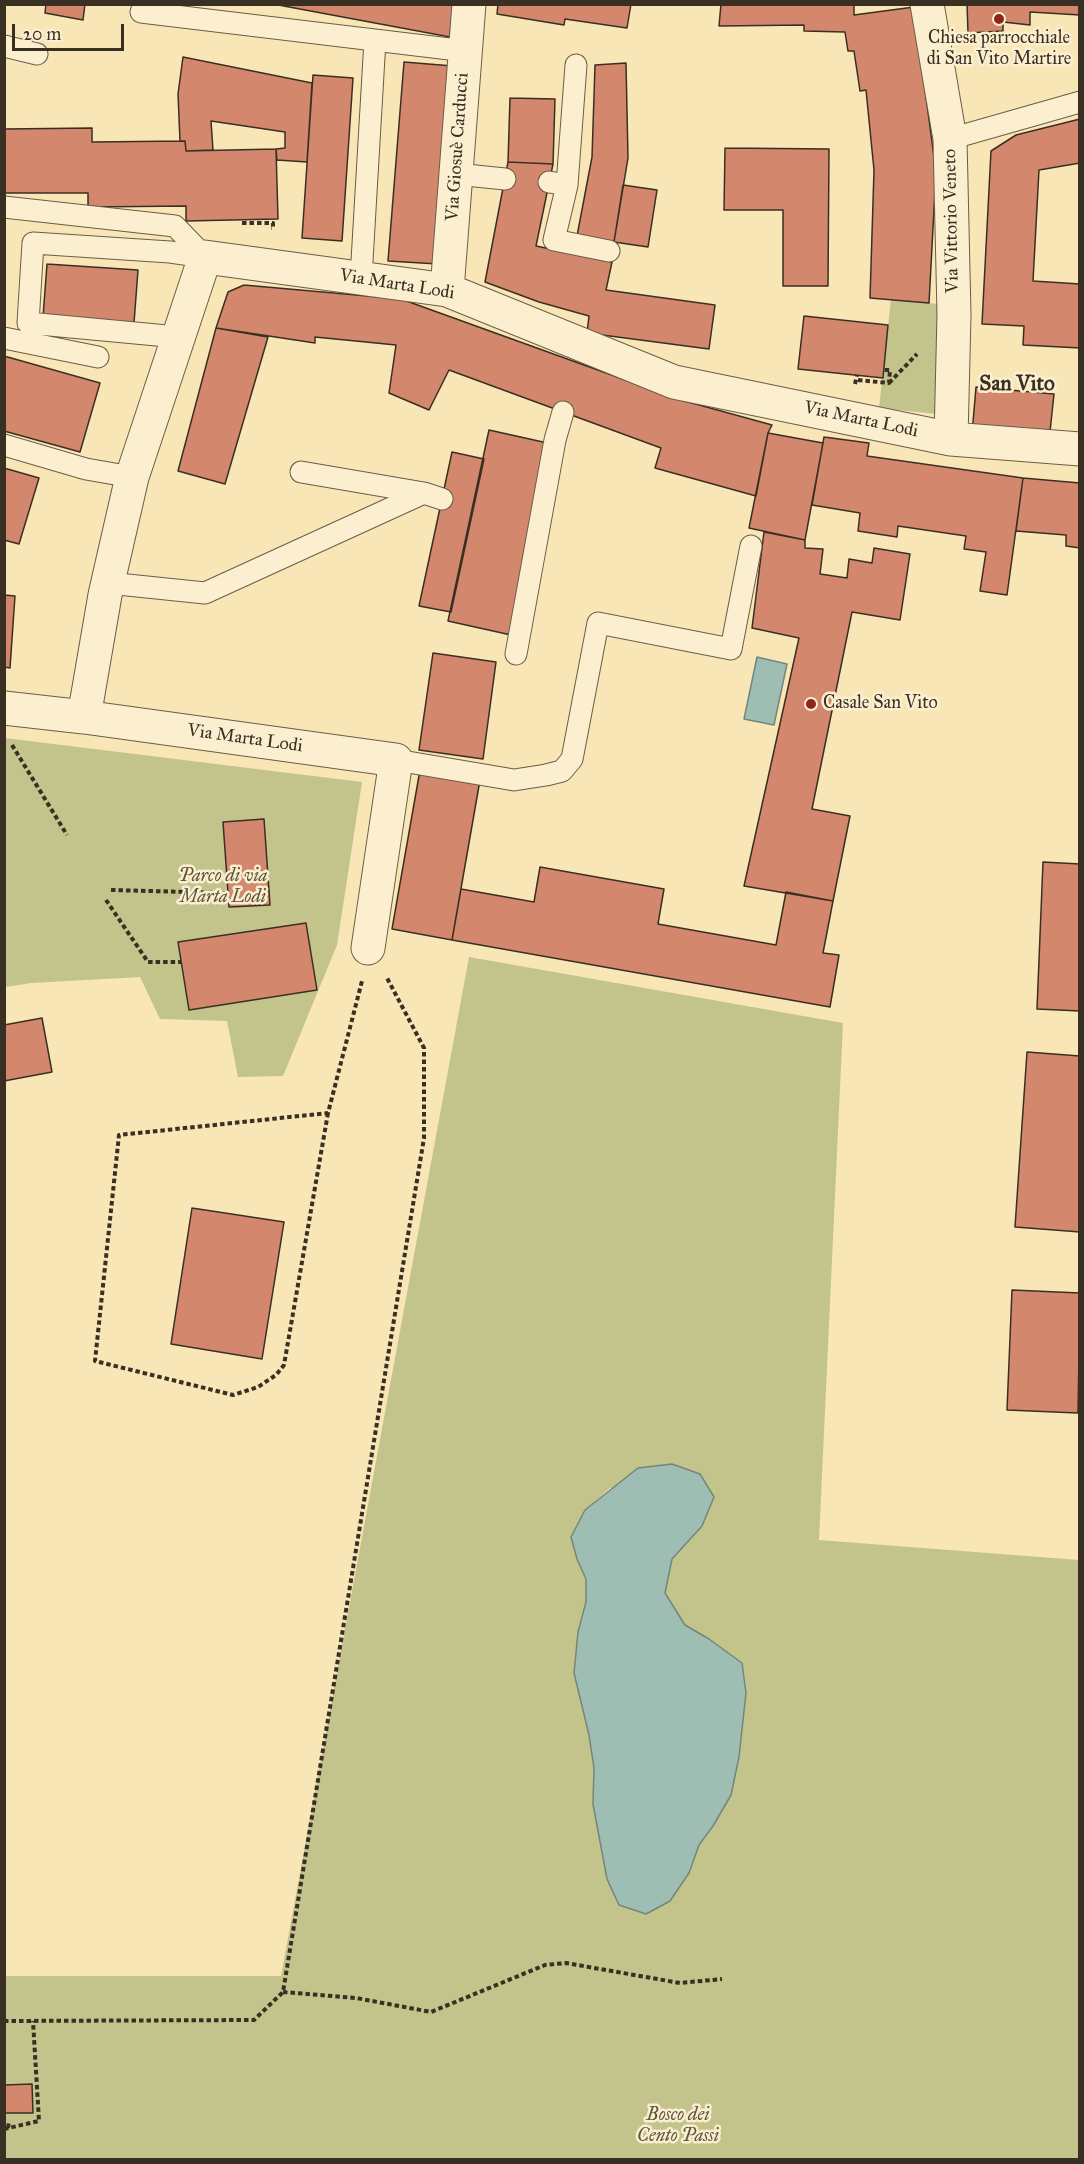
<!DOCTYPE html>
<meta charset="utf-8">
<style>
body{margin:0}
#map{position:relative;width:1084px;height:2164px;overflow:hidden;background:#f9e6b6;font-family:"IM FELL Great Primer",serif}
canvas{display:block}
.frame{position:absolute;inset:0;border:6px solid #3a2f23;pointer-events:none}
.scale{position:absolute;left:12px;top:24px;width:112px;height:27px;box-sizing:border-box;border:3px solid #3a2f23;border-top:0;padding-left:8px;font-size:18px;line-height:21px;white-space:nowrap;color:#3a2f23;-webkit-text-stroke:4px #fbefd0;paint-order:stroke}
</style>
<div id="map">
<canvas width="1084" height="2164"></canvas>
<div class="frame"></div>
<div class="scale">20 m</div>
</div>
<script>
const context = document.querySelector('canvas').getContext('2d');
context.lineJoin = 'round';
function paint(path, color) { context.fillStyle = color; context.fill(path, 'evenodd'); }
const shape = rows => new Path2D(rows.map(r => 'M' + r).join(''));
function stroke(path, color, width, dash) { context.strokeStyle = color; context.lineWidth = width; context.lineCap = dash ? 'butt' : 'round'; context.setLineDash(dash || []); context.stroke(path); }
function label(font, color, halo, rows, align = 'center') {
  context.font = font + ' "IM FELL Great Primer",serif'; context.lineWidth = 5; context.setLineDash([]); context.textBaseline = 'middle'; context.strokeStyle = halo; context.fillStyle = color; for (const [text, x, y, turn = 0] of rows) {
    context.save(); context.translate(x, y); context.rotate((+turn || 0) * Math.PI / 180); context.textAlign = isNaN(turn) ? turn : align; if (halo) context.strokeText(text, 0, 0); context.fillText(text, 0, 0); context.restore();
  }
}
const green = shape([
 [891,299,948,305,936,414,879,408],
 [5,738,362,782,337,945,283,1076,238,1077,227,1021,160,1019,140,977,31,983,5,987],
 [469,957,843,1023,819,1540,1079,1560,1079,2159,5,2160,5,1976,281,1976],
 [610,1488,702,1526,672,1559,665,1593,685,1625,709,1639,742,1663,746,1693,739,1757,731,1795,713,1826,699,1845,689,1873,670,1901,646,1914,600,1837,593,1804,595,1768,589,1735,578,1632,586,1602,586,1578,571,1537,585,1510]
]);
const water = shape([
 [757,657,787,664,774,725,744,719,757,657],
 [672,1464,700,1474,714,1497,702,1526,672,1559,665,1593,685,1625,709,1639,742,1663,746,1693,739,1757,731,1795,713,1826,699,1845,689,1873,670,1901,646,1914,619,1905,607,1879,593,1804,594,1768,589,1735,574,1673,578,1632,586,1602,586,1579,577,1559,571,1537,585,1510,638,1468,672,1464]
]);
const building = shape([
 [46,4,85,4,83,20,45,13,46,4],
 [273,4,453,4,450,37,273,4],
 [498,4,631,4,627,28,565,19,564,25,497,14,498,4],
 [721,4,854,4,854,15,914,7,936,172,929,303,870,298,874,170,866,90,860,91,854,51,848,51,845,32,804,31,804,25,719,26,721,4],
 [967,4,1080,4,1080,15,1030,12,1030,25,1003,22,1003,31,968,33,967,4],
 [1079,15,1080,15,1079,95,1079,15],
 [183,57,312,83,307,162,277,160,276,149,285,148,285,132,211,121,213,150,186,151,185,141,180,141,178,94,183,57],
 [404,62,453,66,438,264,388,261,404,62],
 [626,63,628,158,614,242,577,236,592,157,595,65,626,63],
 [313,75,353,78,342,241,302,238,313,75],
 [510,98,555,99,553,164,508,162,510,98],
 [1080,119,1080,163,1039,170,1033,281,1080,284,1080,348,1023,345,1024,326,982,324,991,151,1016,135,1080,119],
 [92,128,92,142,185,141,186,151,276,149,278,219,186,221,186,206,88,207,88,193,4,193,4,129,92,128],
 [725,148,829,149,828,286,783,286,783,210,724,210,725,148],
 [508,162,553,164,536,246,612,262,606,290,715,305,709,349,587,333,589,316,539,302,485,282,508,162],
 [623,185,657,190,648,247,614,242,623,185],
 [47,264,138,270,134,323,43,317,47,264],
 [244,285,401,299,681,400,772,425,768,433,756,496,655,468,661,448,449,370,429,410,389,393,396,345,315,337,315,343,216,328,228,292,244,285],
 [804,316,888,325,883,378,798,369,804,316],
 [216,328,268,337,225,484,178,471,216,328],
 [4,356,100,383,80,452,4,431,4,356],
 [976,387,1054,394,1049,441,972,434,976,387],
 [489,430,552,444,511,635,448,621,489,430],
 [768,433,823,443,805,540,749,528,768,433],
 [824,437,869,443,867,456,1023,478,1007,595,980,591,986,552,964,549,966,536,898,526,897,537,858,531,860,513,812,505,824,437],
 [452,452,484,459,451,612,419,606,452,452],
 [4,468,39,478,19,544,4,540,4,468],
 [1023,478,1080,483,1080,548,1066,546,1066,535,1016,531,1023,478],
 [764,532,805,540,805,548,823,549,820,574,847,578,849,559,872,563,874,548,910,554,900,620,852,612,812,809,850,816,833,901,744,886,799,638,752,628,764,532],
 [4,595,15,596,10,668,4,667,4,595],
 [433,653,496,662,483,759,419,750,433,653],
 [420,770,480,780,452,940,392,929,420,770],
 [264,819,270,905,229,907,223,822,264,819],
 [1043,862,1080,864,1080,1011,1037,1009,1043,862],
 [540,867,664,889,658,924,776,945,786,892,833,901,823,953,839,955,830,1007,452,940,461,889,534,902,540,867],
 [306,923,317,990,189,1010,178,942,306,923],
 [42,1018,52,1072,4,1081,4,1025,42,1018],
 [1027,1052,1080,1056,1080,1232,1015,1227,1027,1052],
 [192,1208,284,1222,262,1359,171,1344,192,1208],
 [1012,1290,1080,1293,1078,1413,1007,1410,1012,1290],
 [32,2084,33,2113,4,2113,4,2085,32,2084]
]);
const path = shape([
 [242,223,273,223,273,228,271,228],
 [858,380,889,383,890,370,884,370],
 [889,383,917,354],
 [855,384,857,375],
 [12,745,67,835],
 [111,890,228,893],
 [106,900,148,962,181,962],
 [328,1113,284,1365,276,1375,258,1387,233,1395,95,1361,119,1135,328,1113,362,981],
 [283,1992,356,1998,431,2012,545,1965,566,1963,680,1983,722,1979],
 [4,2021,254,2020,283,1992,424,1138,424,1048,386,976],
 [8,2128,9,2121],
 [4,2129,39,2121,33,2021]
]);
const lane = shape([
 [141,12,466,51],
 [4,46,37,54],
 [950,139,1080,102],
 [456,174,505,179],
 [549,182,567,185,554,240,609,251],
 [567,185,576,65],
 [4,207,175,226,205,257,170,252,33,243,28,323,178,337],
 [361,278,375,40],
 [4,338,98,357],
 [4,445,86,469,132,477],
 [301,472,424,493],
 [108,583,205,593,424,493,442,499],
 [516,654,555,440,563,412],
 [396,760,514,780,546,775,562,771,572,759,598,623,731,649,751,546]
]);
const street = shape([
 [927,4,950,139,954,315,951,439],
 [447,290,469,4],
 [4,708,84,717,105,595,132,477,205,257,447,290,674,382,951,439,1080,449],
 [84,717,396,760,368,948]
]);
const markers = [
 [999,19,6,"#8f2418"],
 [811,704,6,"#8f2418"]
];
const poiNames = [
 ["Chiesa parrocchiale",999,39],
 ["di San Vito Martire",999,60],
 ["Casale San Vito",823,704,"left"]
];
const streetNames = [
 ["Via Giosuè Carducci",458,147,-86],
 ["Via Vittorio Veneto",952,221,-91],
 ["Via Marta Lodi",397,285,9],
 ["Via Marta Lodi",861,420,12],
 ["Via Marta Lodi",245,739,8]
];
const parkNames = [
 ["Parco di via",223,877],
 ["Marta Lodi",223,898],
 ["Bosco dei",678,2116],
 ["Cento Passi",678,2137]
];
const quarterNames = [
 ["San Vito",1017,385]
];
paint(green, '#c2c48b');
paint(water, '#9ebeb4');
stroke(water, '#76857a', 1.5);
paint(building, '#d3876d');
stroke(building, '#3a2f23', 1.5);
stroke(lane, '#6a5d48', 23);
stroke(street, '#6a5d48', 35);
stroke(path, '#3a2f23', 4, [4.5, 3]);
stroke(lane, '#fbefd0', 21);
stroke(street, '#fbefd0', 33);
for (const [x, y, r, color] of markers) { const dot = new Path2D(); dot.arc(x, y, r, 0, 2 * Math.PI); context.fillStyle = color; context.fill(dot); stroke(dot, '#fbefd0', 2); }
label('18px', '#3a2f23', '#fbefd0', poiNames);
label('18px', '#3a2f23', '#fbefd0', streetNames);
label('italic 18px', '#5c543d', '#fbefd0', parkNames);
label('bold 21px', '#3a2f23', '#fbefd0', quarterNames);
</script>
